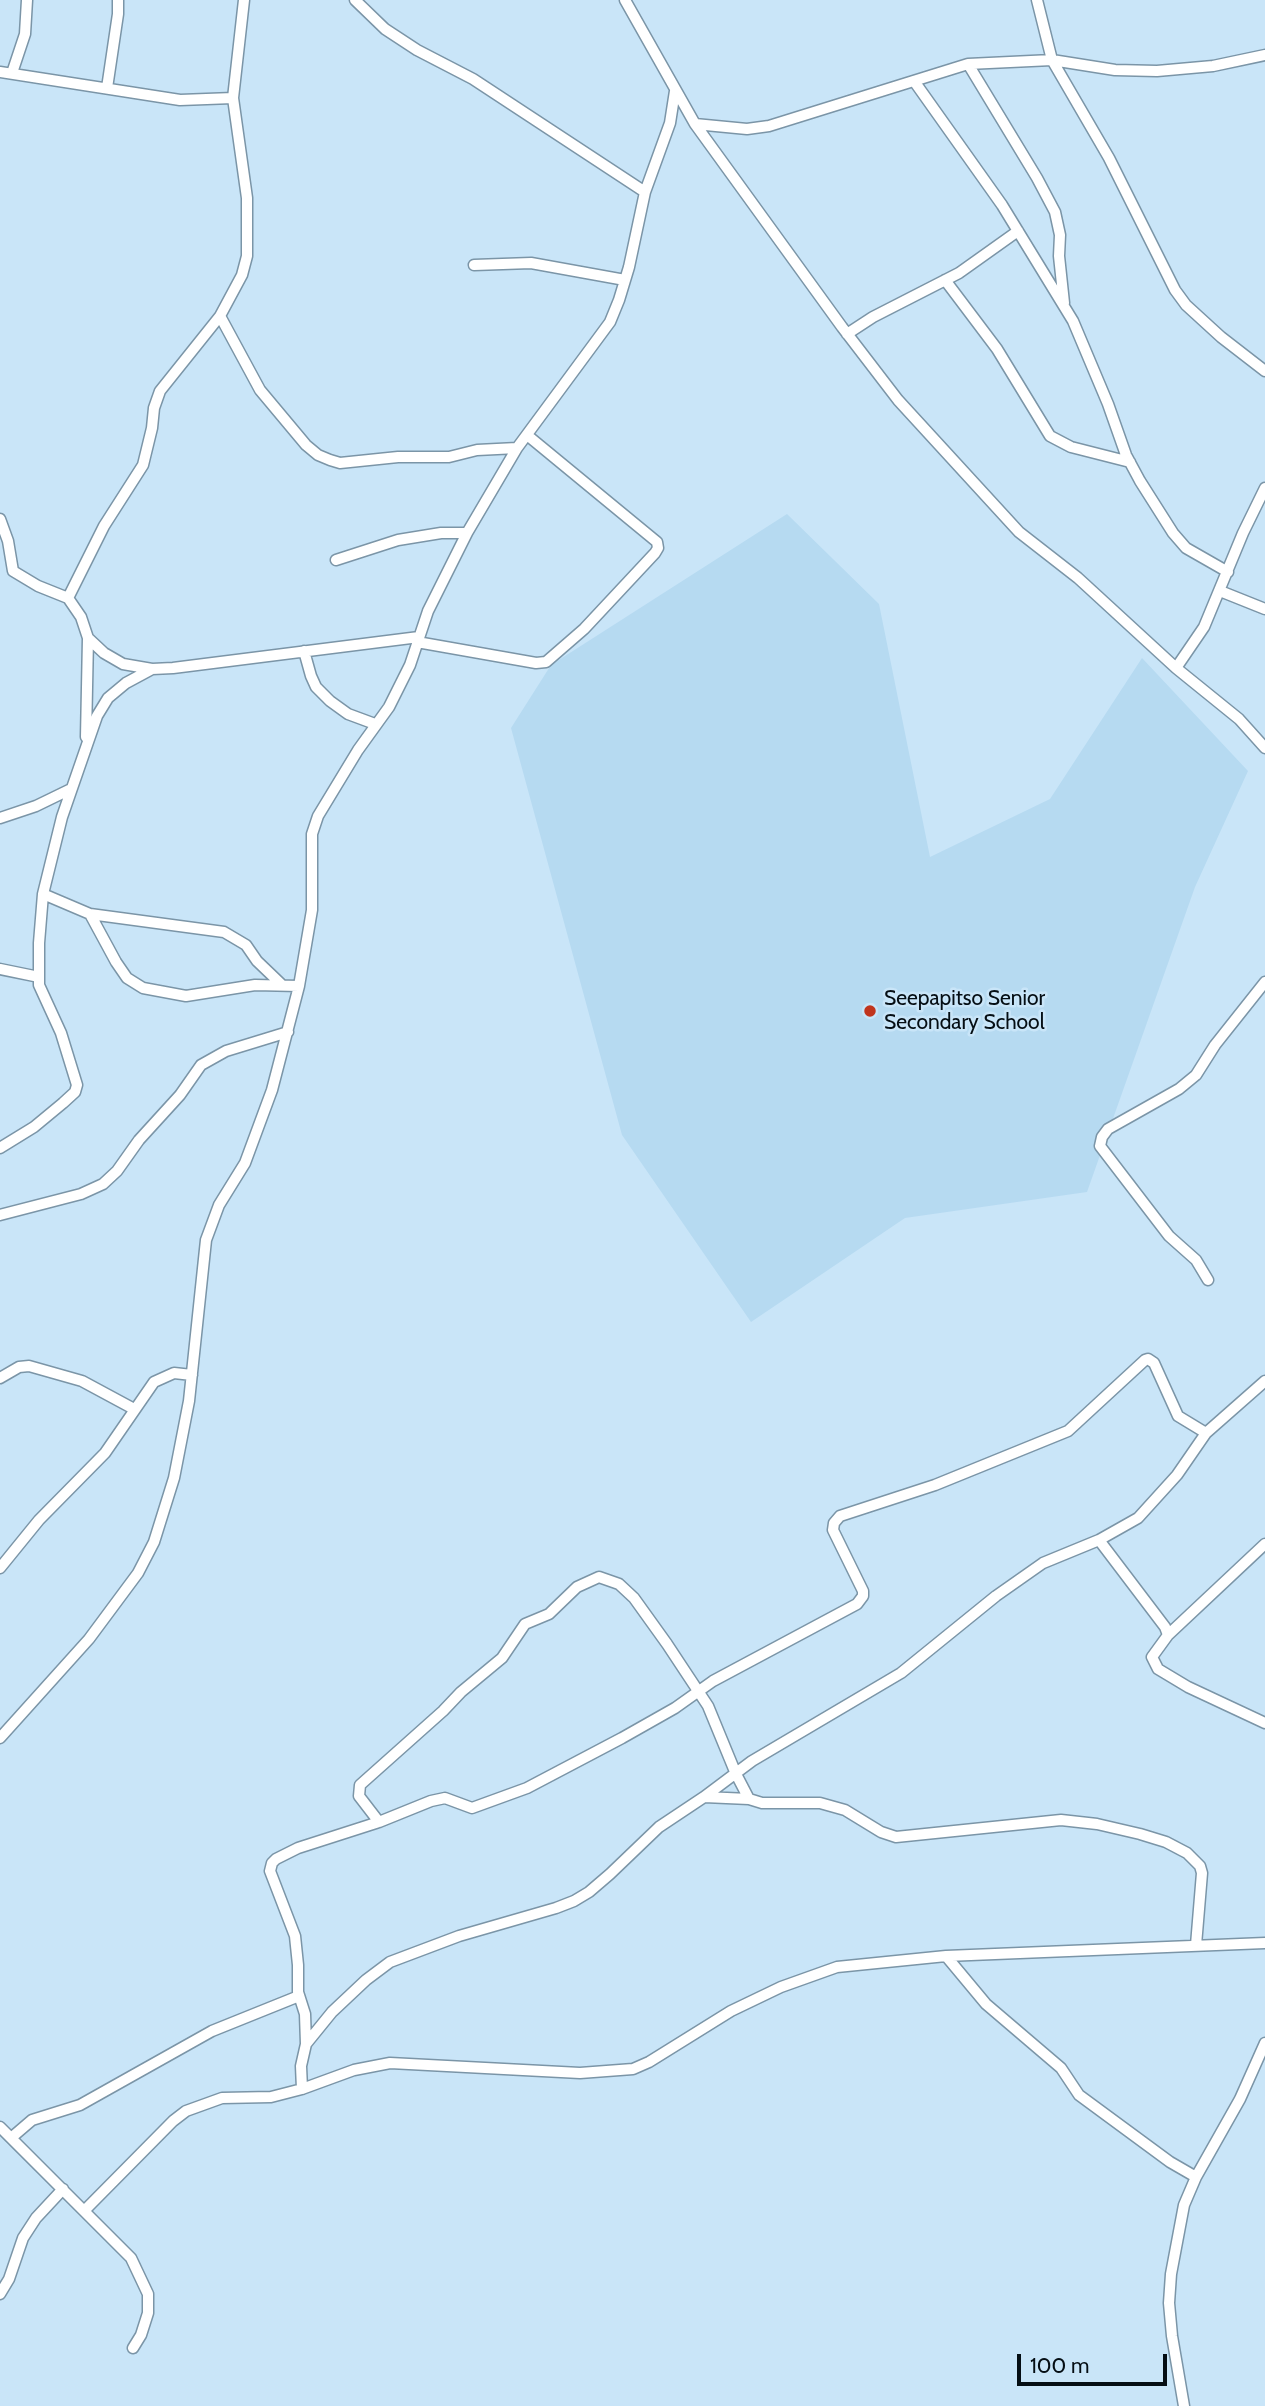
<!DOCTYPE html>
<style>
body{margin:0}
#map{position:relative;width:1265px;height:2406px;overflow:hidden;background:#c9e5f8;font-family:Cabin,sans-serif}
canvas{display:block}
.scale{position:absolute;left:1017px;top:2354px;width:150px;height:32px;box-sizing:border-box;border:4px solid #050e14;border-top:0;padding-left:9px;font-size:21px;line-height:24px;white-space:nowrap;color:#050e14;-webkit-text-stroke:5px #c9e5f8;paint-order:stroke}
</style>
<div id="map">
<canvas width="1265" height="2406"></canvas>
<div class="scale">100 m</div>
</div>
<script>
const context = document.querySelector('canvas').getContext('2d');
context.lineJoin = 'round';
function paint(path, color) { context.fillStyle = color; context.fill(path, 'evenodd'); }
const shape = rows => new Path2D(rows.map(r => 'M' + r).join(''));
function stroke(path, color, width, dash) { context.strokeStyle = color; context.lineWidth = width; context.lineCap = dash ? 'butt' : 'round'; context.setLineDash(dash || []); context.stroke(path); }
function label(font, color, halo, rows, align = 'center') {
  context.font = font + ' Cabin,sans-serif'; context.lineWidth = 5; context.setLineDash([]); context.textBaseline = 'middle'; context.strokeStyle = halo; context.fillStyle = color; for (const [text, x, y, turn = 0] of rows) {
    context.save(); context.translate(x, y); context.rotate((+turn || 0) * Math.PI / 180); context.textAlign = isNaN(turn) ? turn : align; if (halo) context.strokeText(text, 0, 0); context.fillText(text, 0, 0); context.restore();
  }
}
const built = shape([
 [787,514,879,604,930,857,1050,799,1142,658,1248,771,1195,887,1087,1192,905,1218,751,1322,622,1135,511,728,551,665]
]);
const minor = shape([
 [355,0,385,29,417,50,473,79,645,192],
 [625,0,695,124,842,327,898,400,1019,532,1078,578,1176,668,1239,719,1265,748],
 [1037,0,1052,60,1109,158,1175,290,1186,305,1221,337,1265,371],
 [968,64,1037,178,1055,212,1060,235,1059,256,1064,303],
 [0,72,180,100,233,98,244,0],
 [12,73,25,34,27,0],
 [914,81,1002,205,1073,321,1108,404,1126,455,1140,481,1173,533,1186,548,1228,572],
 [107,88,118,14,118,0],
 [695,124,747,129,769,126,968,64,1052,60,1115,70,1157,71,1213,66,1265,55],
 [474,265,531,263,625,280],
 [945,280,997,349,1050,436,1071,447,1130,462],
 [220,316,260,390,306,445,318,455,330,460,340,463,398,457,449,457,477,450,517,448],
 [847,334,873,317,959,273,1018,231],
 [0,519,8,541,13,571,38,586,68,598,81,617,88,638,104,653,123,664,152,669,173,668,419,637],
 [336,560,398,540,441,533,467,533],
 [1220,591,1265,609],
 [68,598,104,526,143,465,152,428,154,408,160,391,220,316,242,275,247,256,247,198,233,98],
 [417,642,536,663,546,662,584,629,655,553,658,548,657,542,527,435],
 [304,651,311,676,316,687,330,701,348,714,375,724],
 [1176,668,1204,627,1243,533,1265,488],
 [86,737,88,638],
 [0,818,36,806,71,789],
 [43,894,90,914,224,932,246,945,257,961,281,984],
 [90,914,116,962,127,978,143,988,186,996,255,985,299,986],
 [0,969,39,977],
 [0,1148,34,1127,63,1103,75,1092,77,1085,61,1033,39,985,39,943,43,894,62,817,97,716,108,698,126,683,152,669],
 [0,1215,81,1194,103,1184,117,1171,139,1140,180,1095,201,1065,226,1051,288,1032],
 [1208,1280,1196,1260,1169,1236,1100,1146,1102,1137,1108,1129,1179,1089,1196,1075,1215,1045,1265,982],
 [0,1378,19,1367,29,1366,82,1381,134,1409],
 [1099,1540,1165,1627,1168,1635,1152,1657,1158,1669,1188,1687,1265,1723],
 [0,1568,39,1520,105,1453,154,1382,174,1373,192,1375],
 [1168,1635,1265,1544],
 [0,1738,89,1639,138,1573,154,1542,174,1478,189,1401,206,1240,219,1205,245,1163,272,1090,299,986,312,910,312,834,318,816,358,750,389,707,410,665,428,611,467,533,517,448,610,322,619,300,629,267,645,192,670,123,675,91],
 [704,1797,752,1761,901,1673,996,1596,1043,1563,1099,1540,1138,1518,1177,1475,1206,1433,1265,1381],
 [379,1822,359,1796,360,1785,443,1711,461,1692,502,1658,525,1624,549,1614,577,1587,599,1577,619,1584,634,1598,667,1644,708,1706,736,1774,749,1799],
 [946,1956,986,2004,1061,2068,1079,2095,1170,2162,1196,2177],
 [306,2044,332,2012,366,1980,390,1962,459,1936,556,1908,574,1901,589,1892,610,1874,659,1827,704,1797,749,1799,762,1803,820,1803,845,1810,881,1832,896,1837,1061,1820,1097,1824,1140,1834,1166,1842,1187,1853,1200,1866,1202,1873,1196,1945],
 [302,2089,301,2066,306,2044,305,2014,298,1992,298,1965,295,1936,270,1871,272,1863,276,1859,298,1848,379,1822,431,1801,445,1798,472,1808,527,1788,622,1738,675,1708,713,1681,857,1604,863,1596,863,1591,833,1530,834,1523,840,1516,935,1485,1068,1431,1145,1360,1148,1359,1154,1363,1178,1416,1206,1433],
 [0,2127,84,2211,173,2121,186,2111,222,2098,271,2097,302,2089,354,2070,390,2063,580,2073,633,2069,649,2062,731,2011,781,1987,837,1967,946,1956,1265,1943],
 [11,2138,32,2120,80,2105,212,2031,299,1996],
 [84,2211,131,2258,148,2294,148,2313,141,2335,133,2348],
 [0,2294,9,2279,23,2238,36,2218,63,2189],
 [1184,2406,1172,2336,1169,2303,1171,2274,1184,2205,1196,2177,1240,2099,1265,2043]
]);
const markers = [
 [870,1011,7,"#c0341d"]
];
const poiNames = [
 ["Seepapitso Senior",884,999],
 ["Secondary School",884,1023]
];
paint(built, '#b6daf1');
stroke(minor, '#7b95a7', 13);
stroke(minor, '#fff', 10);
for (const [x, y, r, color] of markers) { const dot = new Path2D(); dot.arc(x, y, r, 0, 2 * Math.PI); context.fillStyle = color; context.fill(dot); stroke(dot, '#c9e5f8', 2.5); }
label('21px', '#050e14', '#c9e5f8', poiNames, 'left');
</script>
